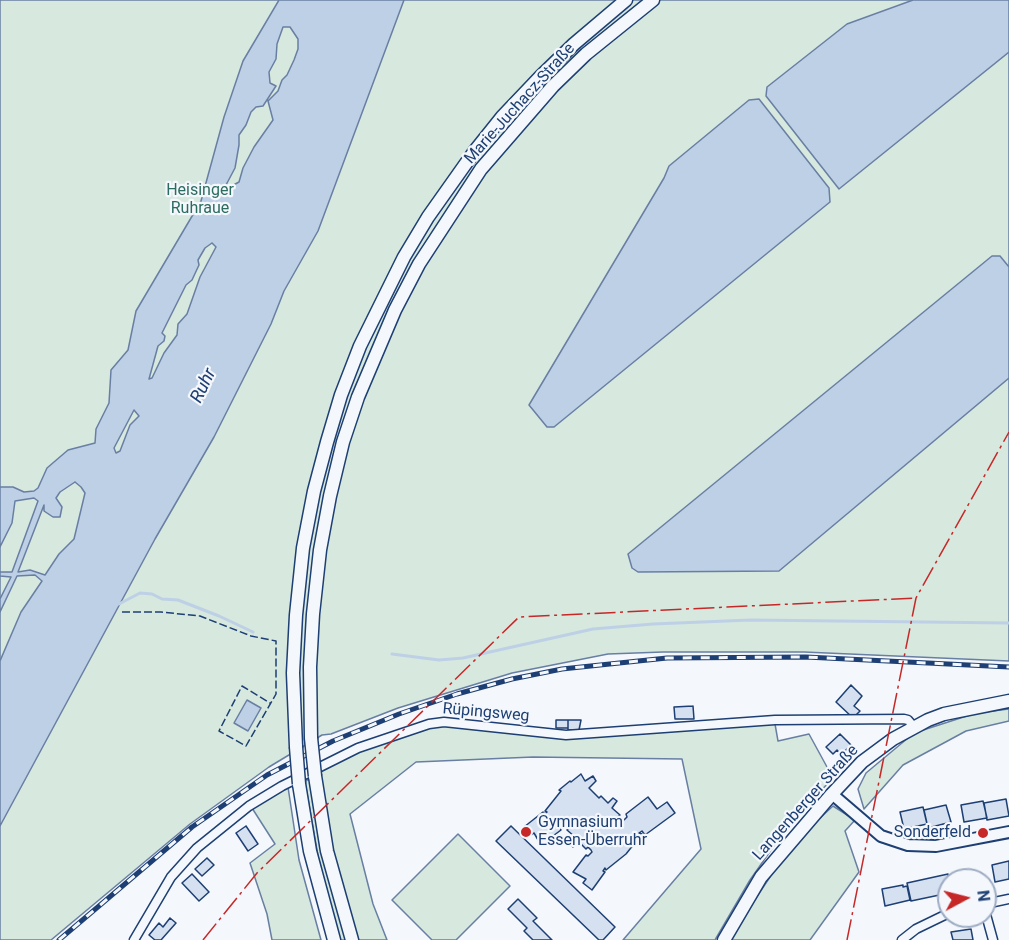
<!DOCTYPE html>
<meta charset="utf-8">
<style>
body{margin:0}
#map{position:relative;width:1009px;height:940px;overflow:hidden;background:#f4f7fb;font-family:Roboto,sans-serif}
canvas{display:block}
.north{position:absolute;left:937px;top:868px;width:60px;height:60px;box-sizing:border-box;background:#f4f7fb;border:2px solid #9eadc5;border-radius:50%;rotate:83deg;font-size:16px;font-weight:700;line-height:24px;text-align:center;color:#1d3f73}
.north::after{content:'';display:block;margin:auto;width:21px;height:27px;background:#c62828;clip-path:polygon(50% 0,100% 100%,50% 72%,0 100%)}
</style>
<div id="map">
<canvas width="1009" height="940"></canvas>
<div class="north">N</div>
</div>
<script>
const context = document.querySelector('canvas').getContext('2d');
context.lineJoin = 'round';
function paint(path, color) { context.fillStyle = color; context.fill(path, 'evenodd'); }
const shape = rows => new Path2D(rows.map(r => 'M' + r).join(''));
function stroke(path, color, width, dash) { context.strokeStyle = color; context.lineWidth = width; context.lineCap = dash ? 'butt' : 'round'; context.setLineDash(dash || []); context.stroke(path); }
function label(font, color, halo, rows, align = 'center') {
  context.font = font + ' Roboto,sans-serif'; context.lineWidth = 4.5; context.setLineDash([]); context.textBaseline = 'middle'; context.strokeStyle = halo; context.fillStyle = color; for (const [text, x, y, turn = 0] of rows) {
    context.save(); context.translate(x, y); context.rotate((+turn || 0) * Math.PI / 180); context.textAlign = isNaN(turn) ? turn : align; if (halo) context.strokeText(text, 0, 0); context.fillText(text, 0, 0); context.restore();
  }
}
const green = shape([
 [0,0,1009,0,1009,661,804,652,663,652,608,654,512,673,398,708,331,734,322,735,269,767,190,824,51,940,0,940,0,0],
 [1009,709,1009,721,966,731,903,765,864,809,858,789,866,773,914,733,976,713,1009,709],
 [775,724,778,741,809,734,833,778,790,823,750,880,715,940,623,940,701,849,682,759,533,757,416,762,350,814,373,904,387,940,353,940,341,897,319,769,359,750,413,730,444,725,565,737,775,724],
 [310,778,322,854,346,940,339,940,337,933,318,856,305,782,310,778],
 [288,787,299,860,321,940,272,940,267,914,250,863,275,844,252,808,288,787],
 [833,806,855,820,845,831,859,872,810,940,728,940,792,844,833,806],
 [458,834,510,886,456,940,432,940,392,900,458,834]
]);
const water = shape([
 [279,0,404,0,318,231,284,291,271,324,214,437,155,539,0,826,0,661,21,612,42,581,35,575,17,576,0,612,0,599,11,577,0,576,0,572,12,572,38,501,34,498,15,501,12,523,0,547,0,487,13,487,24,492,34,491,38,488,47,468,68,450,95,443,96,429,109,403,111,370,128,350,136,311,201,201,224,117,243,61,279,0],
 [283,27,290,27,298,39,298,49,294,60,287,75,282,80,278,91,268,101,273,120,254,147,243,168,239,182,228,188,226,185,235,168,239,145,239,135,246,125,251,112,256,107,263,106,276,86,270,83,269,72,276,59,277,44,283,27],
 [212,243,216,247,200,277,187,314,178,324,177,335,164,353,152,378,149,379,158,346,164,341,165,336,162,333,186,285,192,280,199,265,198,260,205,248,212,243],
 [134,410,139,416,130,425,120,451,116,453,114,448,134,410],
 [75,482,81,487,85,493,74,539,59,554,45,575,30,570,18,572,44,505,44,511,53,517,60,517,62,507,56,498,60,492,75,482],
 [913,0,1009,0,1009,52,839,189,766,96,767,87,847,24,913,0],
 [759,99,829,188,830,202,554,427,547,427,529,405,664,178,669,166,749,100,759,99],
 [992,256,1000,256,1009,267,1009,378,779,571,638,572,632,568,628,554,992,256],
 [247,700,261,708,248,731,234,723,247,700]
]);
const stream = shape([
 [119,604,140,593,152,594,162,599,178,600,219,616,253,632],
 [392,654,439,660,463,658,593,629,653,624,751,620,1009,623]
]);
const building = shape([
 [851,685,862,696,854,706,860,711,853,718,836,702,851,685],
 [693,706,694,719,675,719,674,707,693,706],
 [556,720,568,720,568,728,556,728,556,720],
 [568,720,581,720,579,730,568,730,568,720],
 [840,734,851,745,841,755,837,750,833,754,826,747,840,734],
 [581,774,585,781,593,776,596,781,589,788,599,798,601,796,608,803,613,798,617,801,612,808,620,815,618,817,621,820,623,821,627,817,626,814,648,797,657,809,667,802,675,813,645,835,642,831,639,833,642,834,626,854,606,870,605,868,603,871,605,872,592,890,583,883,586,879,573,872,586,855,588,856,592,852,591,850,588,847,586,849,579,842,573,847,570,843,575,837,567,830,569,828,566,825,563,824,560,828,561,830,541,845,534,833,530,836,524,827,543,812,545,814,547,812,545,811,561,791,559,790,570,781,571,782,581,774],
 [1006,799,1009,816,987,820,984,803,1006,799],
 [983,801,987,818,964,822,961,805,983,801],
 [946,805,951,822,928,828,924,810,946,805],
 [923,807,927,824,904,829,900,812,923,807],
 [246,826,258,844,248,851,236,833,246,826],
 [511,826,615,927,603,940,599,940,496,841,511,826],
 [207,858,214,865,202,876,195,869,207,858],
 [1009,861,1009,879,995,882,992,865,1009,861],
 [966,871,968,880,949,880,949,877,952,876,952,874,966,871],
 [192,874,209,892,199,901,182,883,192,874],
 [948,874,949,893,911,901,907,883,948,874],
 [903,885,903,887,907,886,910,900,885,906,882,889,903,885],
 [518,899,537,918,533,921,552,940,533,940,524,931,527,928,508,909,518,899],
 [170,918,176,923,161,940,155,940,149,935,159,923,163,927,170,918],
 [971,929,973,940,953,940,951,932,971,929]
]);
const minor = shape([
 [985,904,1009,899],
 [985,911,993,940],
 [134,940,171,877,197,848,249,806,282,786,358,748,429,724,444,722,566,735,775,720,904,719,908,720,914,727],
 [902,940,916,929,949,913]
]);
const tertiary = shape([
 [832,794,881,836,908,845,936,846,1009,832]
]);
const secondary = shape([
 [311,738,310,667,313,614,320,550,330,496,343,442,358,397,395,310,419,264,481,169,553,86,586,54,653,0],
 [296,747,293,673,296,615,303,548,314,491,327,442,341,395,360,346,404,257,428,217,474,152,502,117,541,76,574,44,626,0],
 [315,776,327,851,352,940],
 [299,784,310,851,334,940],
 [724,940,761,877,832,794,862,762,893,739,928,720,944,714,1009,701]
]);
const rail = shape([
 [59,940,192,827,267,775,333,741,399,714,457,694,512,679,562,669,667,658,806,657,1009,667]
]);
const secondaryBridge = shape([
 [311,738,315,776],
 [296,747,299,784]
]);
const fence = shape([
 [122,612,161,612,200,616,251,636,276,641,276,694,246,746,219,731,242,686,270,703]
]);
const power = shape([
 [203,940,257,873,519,617,916,598],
 [847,940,916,598,1009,432]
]);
const markers = [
 [526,832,6,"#c62828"],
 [983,833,6,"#c62828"]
];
const streetNames = [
 ["Marie-Juchacz-Straße",520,104,-48],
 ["Rüpingsweg",486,713,5],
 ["Langenberger Straße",806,803,-48]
];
const parkNames = [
 ["Heisinger",200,191],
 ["Ruhraue",200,209]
];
const poiNames = [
 ["Gymnasium",538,823],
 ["Essen-Überruhr",538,841],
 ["Sonderfeld",971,833,"right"]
];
const waterNames = [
 ["Ruhr",204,386,-64]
];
paint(green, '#d7e8df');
stroke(green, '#687fa3', 1.5);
paint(water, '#bed0e5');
stroke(water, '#687fa3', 1.5);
stroke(stream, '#bed0e5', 3);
paint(building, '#d5e0f0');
stroke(building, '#1d3f73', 1.5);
stroke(minor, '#1d3f73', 11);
stroke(tertiary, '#1d3f73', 14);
stroke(secondary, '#1d3f73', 15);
stroke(minor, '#f4f7fb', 8);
stroke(tertiary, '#f4f7fb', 10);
stroke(secondary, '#f4f7fb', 12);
stroke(rail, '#1d3f73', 5);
stroke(rail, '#f4f7fb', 3, [9]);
stroke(secondaryBridge, '#1d3f73', 15, []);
stroke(secondaryBridge, '#f4f7fb', 12);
stroke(fence, '#1d3f73', 1.5, [8, 3]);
stroke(power, '#c62828', 1.5, [21, 4.5, 3, 4.5]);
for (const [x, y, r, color] of markers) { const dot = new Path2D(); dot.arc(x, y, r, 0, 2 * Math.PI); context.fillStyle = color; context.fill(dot); stroke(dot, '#f4f7fb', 2); }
label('16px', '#1d3f73', '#f4f7fb', streetNames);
label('16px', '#2c6c60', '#f4f7fb', parkNames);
label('16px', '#1d3f73', '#f4f7fb', poiNames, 'left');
label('italic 18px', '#1d3f73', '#f4f7fb', waterNames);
</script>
